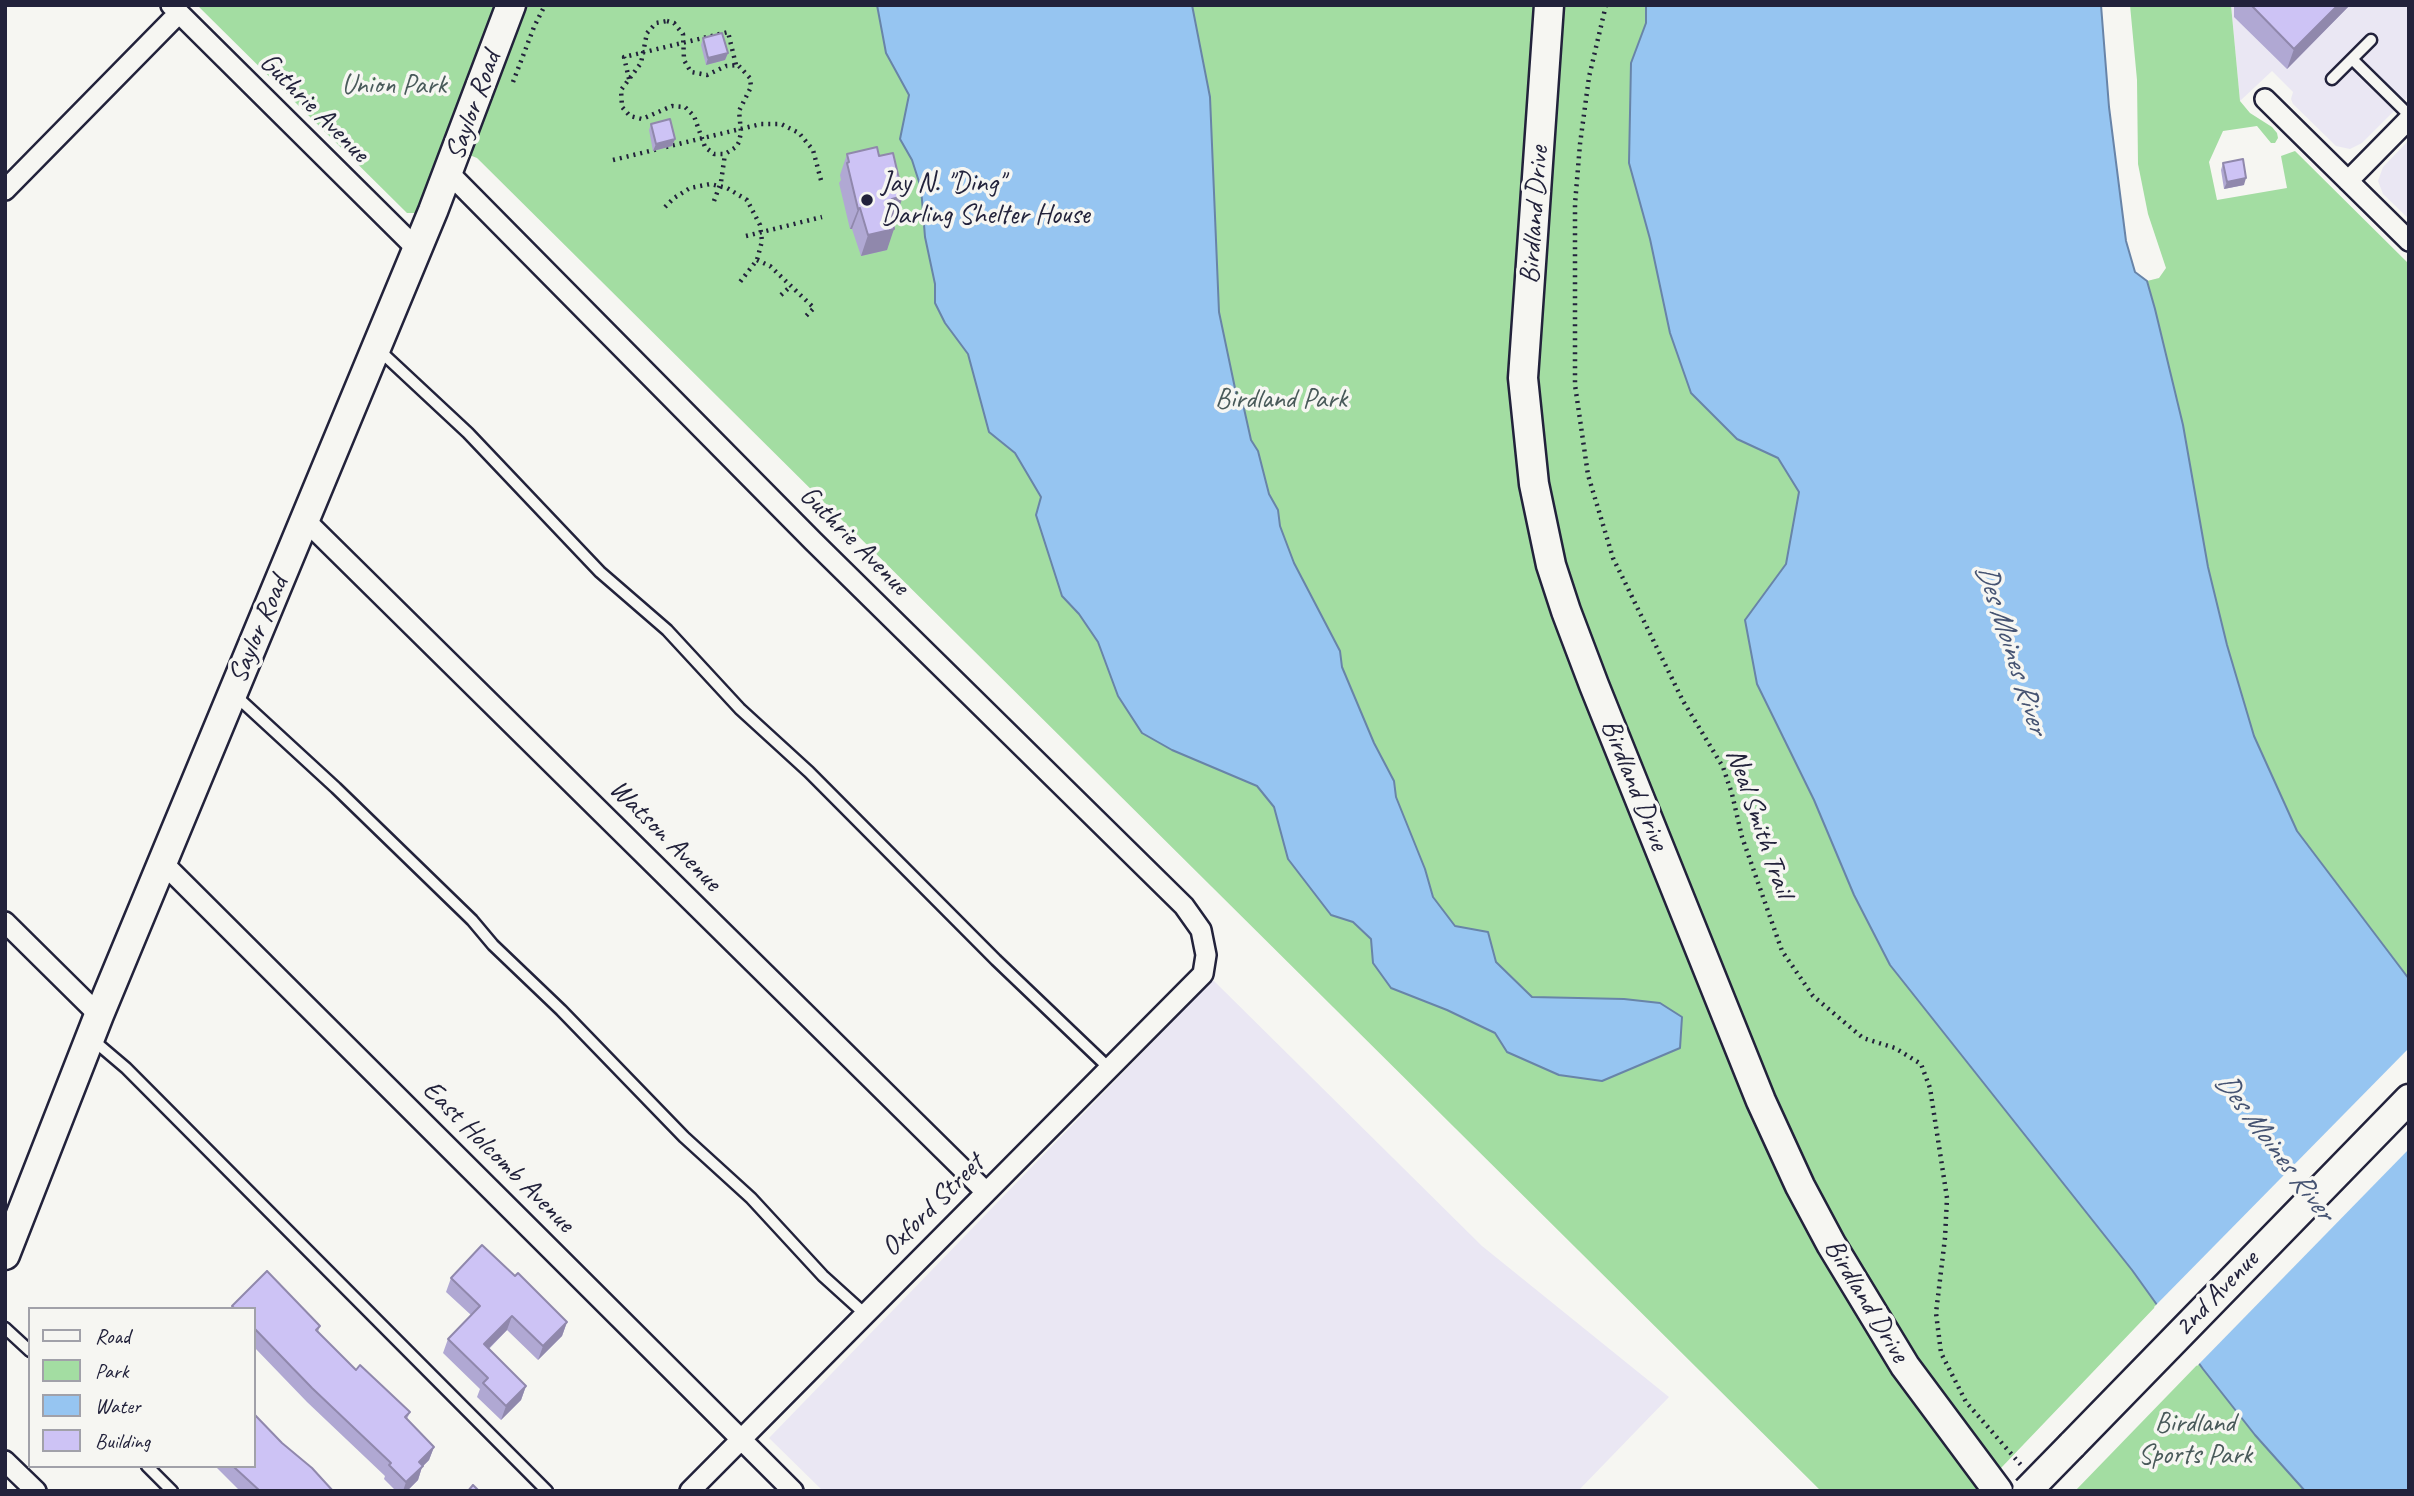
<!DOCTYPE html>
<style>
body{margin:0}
#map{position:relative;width:2414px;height:1496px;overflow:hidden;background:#f6f6f2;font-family:Caveat,sans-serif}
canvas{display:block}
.frame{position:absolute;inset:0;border:7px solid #22223b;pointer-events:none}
.legend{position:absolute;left:28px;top:1307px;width:228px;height:161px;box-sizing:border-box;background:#f6f6f2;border:2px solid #a1a1a9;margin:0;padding:9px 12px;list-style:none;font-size:21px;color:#22223b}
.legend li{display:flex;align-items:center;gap:14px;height:35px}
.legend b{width:35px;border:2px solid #a1a1a9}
</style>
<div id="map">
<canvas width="2414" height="1496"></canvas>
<div class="frame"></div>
<ul class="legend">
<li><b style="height:9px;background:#f6f6f2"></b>Road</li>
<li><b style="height:19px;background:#a3dda2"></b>Park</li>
<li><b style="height:19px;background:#96c5f1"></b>Water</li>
<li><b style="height:19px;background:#cdc3f5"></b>Building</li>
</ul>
</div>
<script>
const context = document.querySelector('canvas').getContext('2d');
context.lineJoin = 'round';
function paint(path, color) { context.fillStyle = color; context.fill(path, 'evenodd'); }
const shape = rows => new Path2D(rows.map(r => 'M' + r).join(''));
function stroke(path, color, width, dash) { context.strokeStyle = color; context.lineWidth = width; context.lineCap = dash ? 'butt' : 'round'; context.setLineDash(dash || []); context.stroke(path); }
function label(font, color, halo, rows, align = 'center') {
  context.font = font + ' Caveat,sans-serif'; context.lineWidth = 7; context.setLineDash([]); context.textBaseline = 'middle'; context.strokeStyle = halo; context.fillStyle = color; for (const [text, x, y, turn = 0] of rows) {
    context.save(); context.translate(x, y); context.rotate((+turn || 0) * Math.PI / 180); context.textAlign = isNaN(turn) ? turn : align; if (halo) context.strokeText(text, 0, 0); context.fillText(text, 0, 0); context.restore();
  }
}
const built = shape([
 [2231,5,2408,5,2409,96,2362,143,2350,149,2336,146,2293,104,2291,99,2293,92,2272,71,2240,101],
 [2409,140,2409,219,2383,194,2378,181,2383,167],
 [1213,980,1482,1246,1669,1397,1578,1491,823,1491,769,1438]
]);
const green = shape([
 [197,5,1646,5,1646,23,1631,63,1629,162,1650,239,1670,333,1691,393,1737,439,1778,458,1799,492,1786,564,1745,620,1814,800,1854,895,1890,965,2132,1270,2157,1305,1979,1491,1821,1491,477,158,457,150,418,213,407,213],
 [2130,5,2231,5,2240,101,2250,113,2272,127,2277,133,2278,138,2275,143,2271,143,2257,126,2223,131,2209,162,2217,200,2287,188,2281,156,2295,151,2409,264,2409,979,2297,831,2254,736,2227,645,2208,567,2183,425,2147,281,2159,278,2166,268,2148,214,2138,164,2137,80],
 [2199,1363,2255,1435,2305,1491,2075,1491]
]);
const water = shape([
 [877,5,1192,5,1210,97,1219,312,1236,393,1243,404,1251,440,1258,451,1269,494,1278,510,1280,526,1294,563,1340,651,1342,667,1374,743,1394,781,1396,797,1425,869,1433,897,1455,926,1488,932,1496,962,1532,997,1624,999,1660,1003,1682,1017,1680,1048,1602,1081,1559,1075,1507,1052,1495,1033,1447,1010,1391,988,1373,963,1371,939,1353,922,1331,915,1288,859,1274,807,1257,786,1172,750,1142,733,1118,696,1098,642,1079,614,1062,596,1036,515,1041,497,1015,453,989,432,968,354,945,323,935,303,935,284,925,237,921,188,912,160,900,139,909,95,886,53,877,5],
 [1646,5,2101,5,2109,107,2126,241,2135,272,2147,281,2155,309,2183,425,2208,567,2227,645,2254,736,2297,831,2409,979,2409,1491,2305,1491,2255,1435,2203,1369,2132,1270,1890,965,1854,895,1814,800,1757,684,1745,620,1786,564,1799,492,1778,458,1737,439,1691,393,1670,333,1650,239,1629,163,1631,63,1646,23,1646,5]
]);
const pier = shape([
 [2409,1048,2409,1149,2197,1366,2154,1307]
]);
const path = shape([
 [1606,5,1589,77,1580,144,1575,204,1575,385,1588,475,1613,558,1683,701,1723,767,1732,794,1742,837,1782,951,1813,996,1863,1038,1895,1048,1921,1064,1930,1088,1947,1198,1945,1238,1936,1313,1941,1353,1966,1402,2021,1465],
 [667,21,674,23,683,34,684,60,691,72,707,75,726,66,738,65,750,78,751,87,739,111,741,132,739,142,736,147,725,154,714,154,705,147,694,116,685,107,672,106,642,119,630,116,622,107,621,90,641,63,647,33,656,23,667,21],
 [629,79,624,57,728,32,736,65],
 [513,82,534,27,545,5],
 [666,147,761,124,781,124,799,133,813,150,822,184],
 [613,160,658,149],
 [714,201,721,182,725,154],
 [665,207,674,198,690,188,710,184,727,188,747,200,760,225,762,241,757,260,740,282],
 [746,236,822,217],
 [757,260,770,266,814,308,804,318],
 [781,295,791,286]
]);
const lane = shape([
 [2352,59,2409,115],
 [2332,79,2371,40],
 [379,350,468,433,600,572,667,630,740,709,809,772,996,960,1109,1068],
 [236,696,336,788,472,920,493,945,561,1010,684,1137,751,1198,823,1276,865,1314],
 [93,1040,126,1068,547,1491],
 [5,1328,30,1351],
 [147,1466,172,1491]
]);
const street = shape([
 [171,5,418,250],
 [2265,99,2409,241],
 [449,173,813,541,1184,906,1201,930,1206,955,1203,974,690,1491],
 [2348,181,2409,119],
 [5,190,179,13],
 [305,520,986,1192],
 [163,863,793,1491],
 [5,922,99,1015],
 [5,1461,36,1491]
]);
const secondary = shape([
 [1549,5,1523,378,1534,484,1551,565,1566,611,1594,685,1761,1101,1800,1186,1831,1244,1905,1366,1998,1491],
 [5,1255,99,1015,433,211,511,5],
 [2072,1445,2409,1099]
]);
const secondaryBridge = shape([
 [2027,1491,2072,1445]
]);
const wall = shape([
 [2234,5,2350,5,2287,69,2234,17],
 [703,38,728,53,725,60,706,65,701,45],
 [651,124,675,139,672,146,653,151,649,130],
 [847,154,896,217,893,218,887,250,861,256,852,229,850,229,839,183,841,180,840,175],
 [2223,163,2244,185,2224,189,2221,170],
 [267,1271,320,1326,318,1332,356,1370,360,1365,410,1412,407,1419,434,1447,429,1460,422,1467,418,1480,407,1491,396,1491,384,1479,385,1476,307,1402,254,1347,254,1309,231,1309,232,1306],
 [451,1278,567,1322,562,1336,538,1360,507,1330,489,1349,526,1386,521,1400,501,1420,477,1397,480,1389,443,1353,448,1339,471,1315,446,1292],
 [282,1443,333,1491,240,1491,215,1466,254,1466]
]);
const shadedWall = shape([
 [2338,5,2350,5,2287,69,2294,49],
 [728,53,725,60,706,65,708,58],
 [675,139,672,146,653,151,656,144],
 [2246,178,2244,185,2224,189,2227,182],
 [903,196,896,217,884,219,892,199],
 [860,208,852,229,850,229,858,209],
 [894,229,887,250,861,256,868,235],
 [512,1316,507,1330,479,1358,484,1344],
 [567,1322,562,1336,538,1360,543,1346],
 [526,1386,521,1400,501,1420,506,1406],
 [434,1447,429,1460,422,1467,418,1480,407,1491,403,1491,406,1482,419,1462]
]);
const building = shape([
 [2251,5,2338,5,2294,49,2251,5],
 [722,33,728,53,708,58,703,38,722,33],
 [670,119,675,139,656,144,651,124,670,119],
 [877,147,879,156,893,153,903,196,892,199,890,201,894,229,868,235,860,208,858,209,847,163,849,162,847,154,877,147],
 [2243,159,2246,178,2227,182,2223,163,2243,159],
 [482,1245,515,1276,518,1273,567,1322,543,1346,512,1316,484,1344,526,1386,506,1406,483,1383,488,1378,448,1339,480,1306,451,1278,482,1245],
 [267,1271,320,1326,316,1330,356,1370,360,1365,410,1412,405,1417,434,1447,419,1462,423,1466,406,1482,389,1465,391,1463,312,1388,254,1328,254,1309,235,1309,232,1306,267,1271],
 [254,1414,282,1443,312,1468,333,1491,260,1491,235,1468,233,1466,254,1466,254,1414],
 [473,1485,479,1491,468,1491,473,1485]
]);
const markers = [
 [867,200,7,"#22223b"]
];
const parkNames = [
 ["Union Park",394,86],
 ["Birdland Park",1281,400],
 ["Birdland",2195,1424],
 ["Sports Park",2195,1456]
];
const streetNames = [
 ["Saylor Road",474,106,-70],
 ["Guthrie Avenue",314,108,45],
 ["Birdland Drive",1535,215,-86],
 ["Guthrie Avenue",854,541,45],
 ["Saylor Road",259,630,-67],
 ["Birdland Drive",1634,785,68],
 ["Neal Smith Trail",1759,823,71],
 ["Watson Avenue",665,836,45],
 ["East Holcomb Avenue",498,1157,45],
 ["Oxford Street",933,1206,-45],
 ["2nd Avenue",2217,1294,-46],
 ["Birdland Drive",1866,1301,59]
];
const poiNames = [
 ["Jay N. \"Ding\"",881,184],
 ["Darling Shelter House",881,216]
];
const waterNames = [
 ["Des Moines River",2011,649,72],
 ["Des Moines River",2274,1147,53]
];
paint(built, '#eae7f3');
paint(green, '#a3dda2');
paint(water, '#96c5f1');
stroke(water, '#6884a8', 2);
paint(pier, '#f6f6f2');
stroke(lane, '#22223b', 15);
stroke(street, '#22223b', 24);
stroke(secondary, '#22223b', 33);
stroke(path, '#22223b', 4.5, [2, 5]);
stroke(lane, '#f6f6f2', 10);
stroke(street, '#f6f6f2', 19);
stroke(secondary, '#f6f6f2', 28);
stroke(secondaryBridge, '#22223b', 33, []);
stroke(secondaryBridge, '#f6f6f2', 28);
paint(wall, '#b0a8d3');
paint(shadedWall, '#9088ac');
paint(building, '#cdc3f5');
stroke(building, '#9088ac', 2);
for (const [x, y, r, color] of markers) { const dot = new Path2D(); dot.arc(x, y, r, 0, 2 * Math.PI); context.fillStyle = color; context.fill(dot); stroke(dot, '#f6f6f2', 2.5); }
label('28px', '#495a5a', '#f6f6f2', parkNames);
label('28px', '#22223b', '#f6f6f2', streetNames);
label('28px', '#22223b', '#f6f6f2', poiNames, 'left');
label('italic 30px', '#455372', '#f6f6f2', waterNames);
</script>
